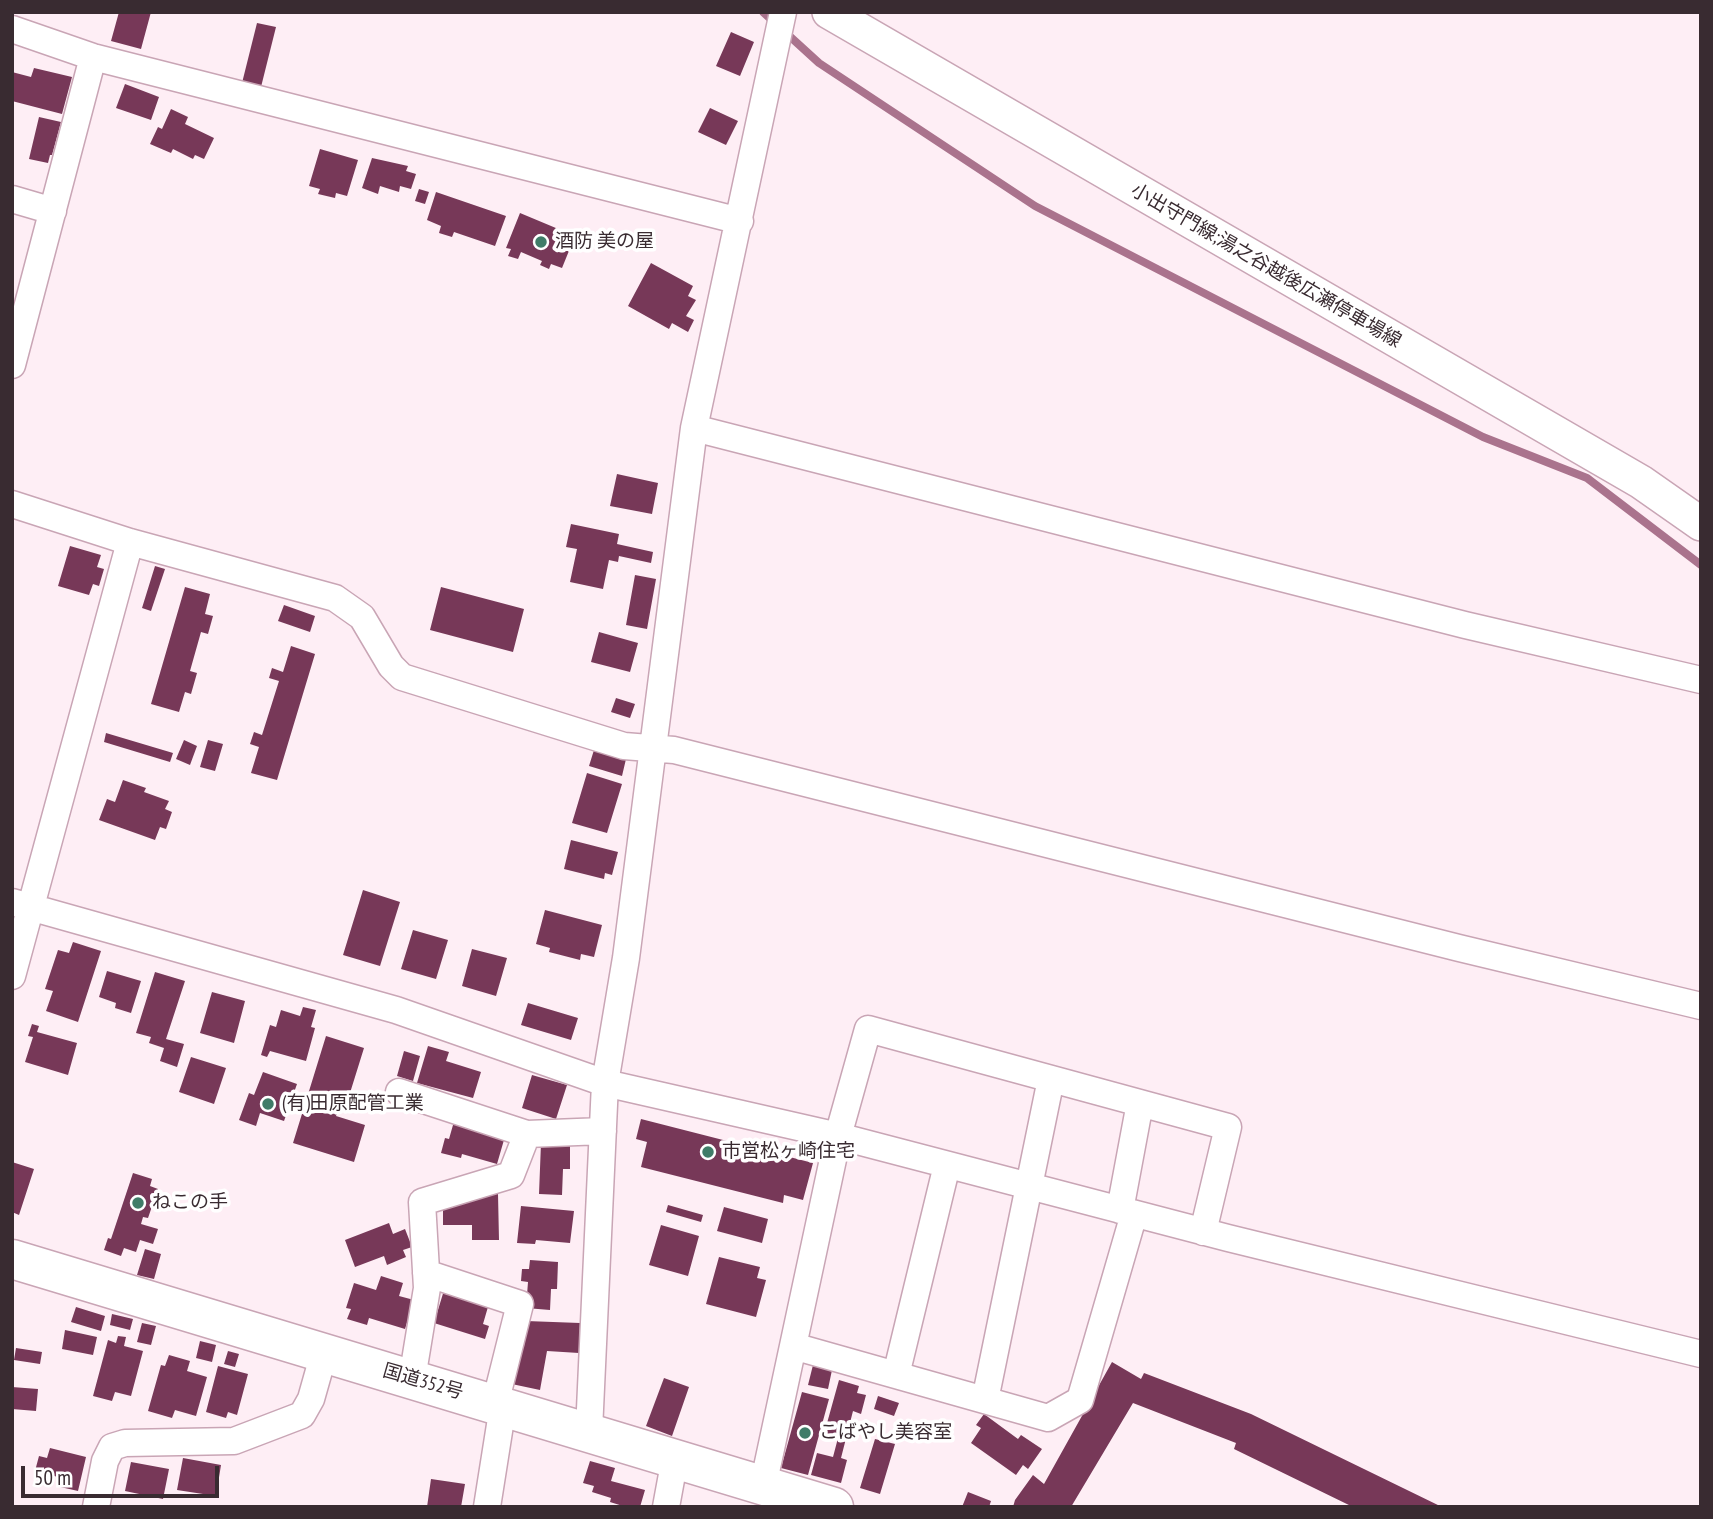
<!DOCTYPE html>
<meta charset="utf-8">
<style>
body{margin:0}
#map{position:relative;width:1713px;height:1519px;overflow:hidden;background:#feeef5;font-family:"PT Sans Narrow",sans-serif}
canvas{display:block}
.frame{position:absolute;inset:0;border:14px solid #392b31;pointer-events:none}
.scale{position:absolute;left:21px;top:1466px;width:198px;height:32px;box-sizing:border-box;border:4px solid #392b31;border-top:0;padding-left:9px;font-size:21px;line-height:24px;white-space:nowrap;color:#392b31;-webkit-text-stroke:5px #fff;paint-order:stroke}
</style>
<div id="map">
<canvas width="1713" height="1519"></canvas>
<div class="frame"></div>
<div class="scale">50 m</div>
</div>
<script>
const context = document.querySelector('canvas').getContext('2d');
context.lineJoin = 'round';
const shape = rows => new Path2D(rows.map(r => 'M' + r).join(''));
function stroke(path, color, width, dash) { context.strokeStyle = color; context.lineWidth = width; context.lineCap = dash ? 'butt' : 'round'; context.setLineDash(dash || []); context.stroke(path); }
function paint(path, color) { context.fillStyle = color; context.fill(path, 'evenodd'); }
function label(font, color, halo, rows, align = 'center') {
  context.font = font + ' "PT Sans Narrow","Noto Sans JP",sans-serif'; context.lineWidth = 7; context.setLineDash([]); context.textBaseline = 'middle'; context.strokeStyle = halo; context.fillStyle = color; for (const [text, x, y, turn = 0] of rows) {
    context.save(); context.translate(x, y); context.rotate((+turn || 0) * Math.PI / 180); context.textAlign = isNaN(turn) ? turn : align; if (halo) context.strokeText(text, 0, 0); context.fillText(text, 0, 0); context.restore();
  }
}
const stream = shape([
 [763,12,775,23],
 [785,32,819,63,1035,206,1483,437,1587,478,1701,565]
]);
const building = shape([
 [119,12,151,12,141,49,111,41],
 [257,23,276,27,260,91,241,87],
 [731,32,754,42,740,76,716,66],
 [34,68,72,77,62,114,12,101,12,72,31,77],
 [125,84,159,97,151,120,116,108],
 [710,108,738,121,726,145,698,132],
 [171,109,188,117,185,124,214,138,204,159,195,155,193,159,173,149,171,153,150,144,158,127,162,129],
 [39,117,61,122,52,155,50,155,48,163,29,159],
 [320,149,358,160,347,196,336,193,335,198,318,194,320,189,309,186],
 [372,158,408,166,406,171,416,174,411,189,400,186,399,192,380,186,378,194,362,188],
 [419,189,429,192,425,204,415,201],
 [436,192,506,216,495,246,454,232,452,237,439,233,441,226,427,220],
 [520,213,575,236,562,268,551,264,549,269,540,265,542,261,521,252,518,259,508,256,511,249,506,248],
 [651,263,693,286,688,296,696,300,686,316,694,320,688,332,672,323,669,329,628,306],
 [617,474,658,483,652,514,610,506],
 [571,524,619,534,617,544,653,552,651,563,619,556,618,562,609,560,603,589,570,582,577,549,566,547],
 [70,546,101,555,97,567,104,569,99,586,93,584,89,595,58,586],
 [155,566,165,569,151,611,142,608],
 [635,575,656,579,647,629,626,625],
 [185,587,210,594,205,614,213,616,208,634,201,632,190,671,197,673,191,694,185,692,179,712,151,704],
 [441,587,524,609,513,652,430,630],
 [284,605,315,616,310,632,278,621],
 [599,632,638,643,630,672,591,662],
 [291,646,315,654,277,780,251,773,259,747,250,744,254,732,262,735,279,681,269,678,272,668,283,672],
 [616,698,635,704,630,718,611,712],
 [106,733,173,753,170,762,104,742],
 [184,740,197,746,190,765,176,759],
 [208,740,223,744,215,771,200,767],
 [594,750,626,759,622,776,589,766],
 [587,773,622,784,607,833,572,823],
 [123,780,146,788,144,792,169,801,165,809,172,812,166,829,160,827,155,840,99,820,107,799,115,802],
 [571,840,618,852,612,875,605,873,604,879,564,869],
 [363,890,400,902,380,966,343,955],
 [545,910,602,925,594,957,581,954,580,960,549,952,550,948,536,944],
 [413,930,448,940,436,979,401,969],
 [73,942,101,951,78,1022,46,1011,53,991,45,989,58,950,69,953],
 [472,949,507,958,496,996,462,986],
 [107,971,141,981,131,1013,115,1008,116,1003,99,997],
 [155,972,185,981,166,1039,184,1044,177,1067,160,1061,164,1048,149,1043,151,1037,136,1033],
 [212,992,245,1001,234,1043,200,1033],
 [528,1003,578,1018,571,1040,521,1025],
 [303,1007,316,1010,311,1027,315,1028,306,1061,270,1051,267,1057,261,1055,270,1025,276,1027,281,1010,300,1016],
 [32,1024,39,1026,37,1032,77,1043,68,1075,25,1062,33,1037,28,1036],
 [326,1036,364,1048,345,1109,339,1107,336,1116,365,1125,354,1162,293,1143],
 [428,1046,449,1052,446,1061,481,1072,473,1098,417,1083],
 [404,1051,420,1056,413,1081,397,1076],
 [191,1057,226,1068,214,1104,179,1092],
 [263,1072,297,1084,284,1121,260,1113,256,1126,239,1120,249,1093,254,1095],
 [532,1075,567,1085,556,1119,522,1108],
 [455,1118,506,1133,497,1164,462,1154,461,1158,441,1153,445,1138,449,1139],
 [641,1119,813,1163,803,1200,784,1195,783,1203,641,1167,647,1142,636,1139],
 [541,1143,570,1145,570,1169,563,1169,562,1195,539,1194],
 [12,1162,34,1169,19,1215,12,1212],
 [133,1173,152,1179,150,1186,158,1189,148,1218,143,1217,141,1224,158,1229,153,1244,140,1240,136,1252,124,1248,121,1256,104,1250,108,1238,111,1239],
 [466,1194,498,1194,499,1240,472,1240,472,1225,443,1225,443,1200],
 [668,1205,703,1215,701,1222,666,1212],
 [521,1206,574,1211,570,1243,536,1240,535,1244,517,1243],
 [724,1207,768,1219,762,1243,717,1231],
 [389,1223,393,1234,405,1229,412,1247,403,1250,406,1257,387,1265,384,1256,355,1267,345,1240],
 [661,1225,699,1236,688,1276,649,1265],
 [145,1249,161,1254,154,1279,137,1275],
 [719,1257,760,1267,757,1278,766,1280,756,1317,706,1304],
 [530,1260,558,1262,557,1289,551,1289,550,1310,526,1308,528,1282,521,1281,522,1269,529,1269],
 [381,1276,403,1283,399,1296,414,1300,405,1329,369,1318,367,1325,347,1319,351,1309,346,1308,354,1283,376,1290],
 [445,1287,490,1300,483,1324,489,1326,485,1339,434,1323],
 [76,1307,105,1316,101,1331,71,1322],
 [112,1314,133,1319,130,1330,110,1325],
 [526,1321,580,1323,579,1353,547,1351,540,1390,507,1383,517,1346,524,1347],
 [142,1323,156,1326,151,1345,137,1342],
 [65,1330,97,1337,93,1355,62,1349],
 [118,1336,126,1337,124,1346,143,1351,131,1396,115,1392,112,1401,93,1396,108,1340,116,1343],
 [200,1341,216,1345,212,1362,196,1358],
 [16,1348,42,1352,40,1364,14,1360],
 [228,1351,239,1354,235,1367,224,1364],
 [169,1355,190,1361,187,1371,207,1377,196,1416,175,1410,172,1418,148,1411,161,1365,165,1366],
 [1112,1362,1141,1379,1144,1373,1251,1414,1442,1507,1353,1507,1234,1449,1236,1443,1133,1403,1071,1507,1013,1507,1015,1500,1033,1475,1044,1484],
 [813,1365,832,1370,828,1389,808,1385],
 [218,1366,248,1374,237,1415,228,1412,226,1418,206,1412],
 [664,1378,689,1387,672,1436,646,1426],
 [839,1380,859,1386,857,1393,866,1395,861,1414,853,1411,841,1458,847,1460,841,1483,811,1475,817,1453,833,1457,838,1438,824,1434],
 [12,1387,38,1389,36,1411,12,1409],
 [802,1392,829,1399,808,1475,781,1468],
 [878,1396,899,1403,894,1416,874,1409],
 [984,1414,1018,1439,1021,1435,1042,1449,1028,1469,1023,1465,1016,1475,971,1443,981,1428,976,1425],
 [875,1439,895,1444,880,1494,860,1488],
 [50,1448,86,1457,78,1491,56,1486,58,1477,35,1471,39,1456,47,1458],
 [183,1458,221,1465,216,1496,177,1490],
 [590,1461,615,1468,611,1481,645,1490,640,1507,626,1507,610,1502,611,1498,592,1492,594,1486,583,1483],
 [131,1462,169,1469,163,1499,125,1491],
 [431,1479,465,1484,461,1507,427,1507],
 [968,1492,991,1501,989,1507,962,1507]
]);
const minor = shape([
 [12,29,93,57,740,221],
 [12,199,53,211],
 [12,365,93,57],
 [694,428,1465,625,1701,680],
 [12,504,130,542,335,598,362,617,391,666,402,677,624,746,674,750,1459,948,1701,1006],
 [12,902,396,1010,605,1083,838,1136,1228,1238,1701,1354],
 [12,976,130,542],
 [399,1092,527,1134],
 [1120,1210,1140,1103],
 [426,1273,520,1304,495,1404],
 [793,1346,1048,1418,1080,1400,1134,1214],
 [896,1375,947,1165],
 [412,1379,427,1288,422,1202,511,1175,527,1134,603,1131],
 [985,1400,1051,1079],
 [589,1431,605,1083,626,958,694,428,783,12],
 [763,1486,838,1136,868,1029,1228,1127,1203,1232],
 [96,1507,105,1461,112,1447,125,1443,234,1441,302,1415,311,1399,324,1353],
 [487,1507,503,1406],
 [666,1507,675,1458]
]);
const major = shape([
 [829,12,1641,482,1701,524]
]);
const highway = shape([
 [12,1259,834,1507]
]);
const markers = [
 [541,242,7,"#3f7c68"],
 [268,1104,7,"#3f7c68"],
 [708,1152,7,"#3f7c68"],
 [138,1203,7,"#3f7c68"],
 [805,1433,7,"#3f7c68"]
];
const poiNames = [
 ["酒防 美の屋",555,242],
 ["(有)田原配管工業",282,1104],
 ["市営松ヶ崎住宅",722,1152],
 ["ねこの手",152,1203],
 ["こばやし美容室",819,1433]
];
const streetNames = [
 ["小出守門線;湯之谷越後広瀬停車場線",1266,266,30],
 ["国道352号",423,1382,16]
];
stroke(stream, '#aa738d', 8);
paint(building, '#773858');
stroke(minor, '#c9a5b5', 29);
stroke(major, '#c9a5b5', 36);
stroke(highway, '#c9a5b5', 41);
stroke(minor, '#fff', 26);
stroke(major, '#fff', 33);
stroke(highway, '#fff', 38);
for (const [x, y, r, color] of markers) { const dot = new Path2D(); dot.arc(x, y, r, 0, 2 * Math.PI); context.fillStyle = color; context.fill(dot); stroke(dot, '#fff', 2.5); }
label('19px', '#392b31', '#fff', poiNames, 'left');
label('19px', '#392b31', '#fff', streetNames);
</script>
